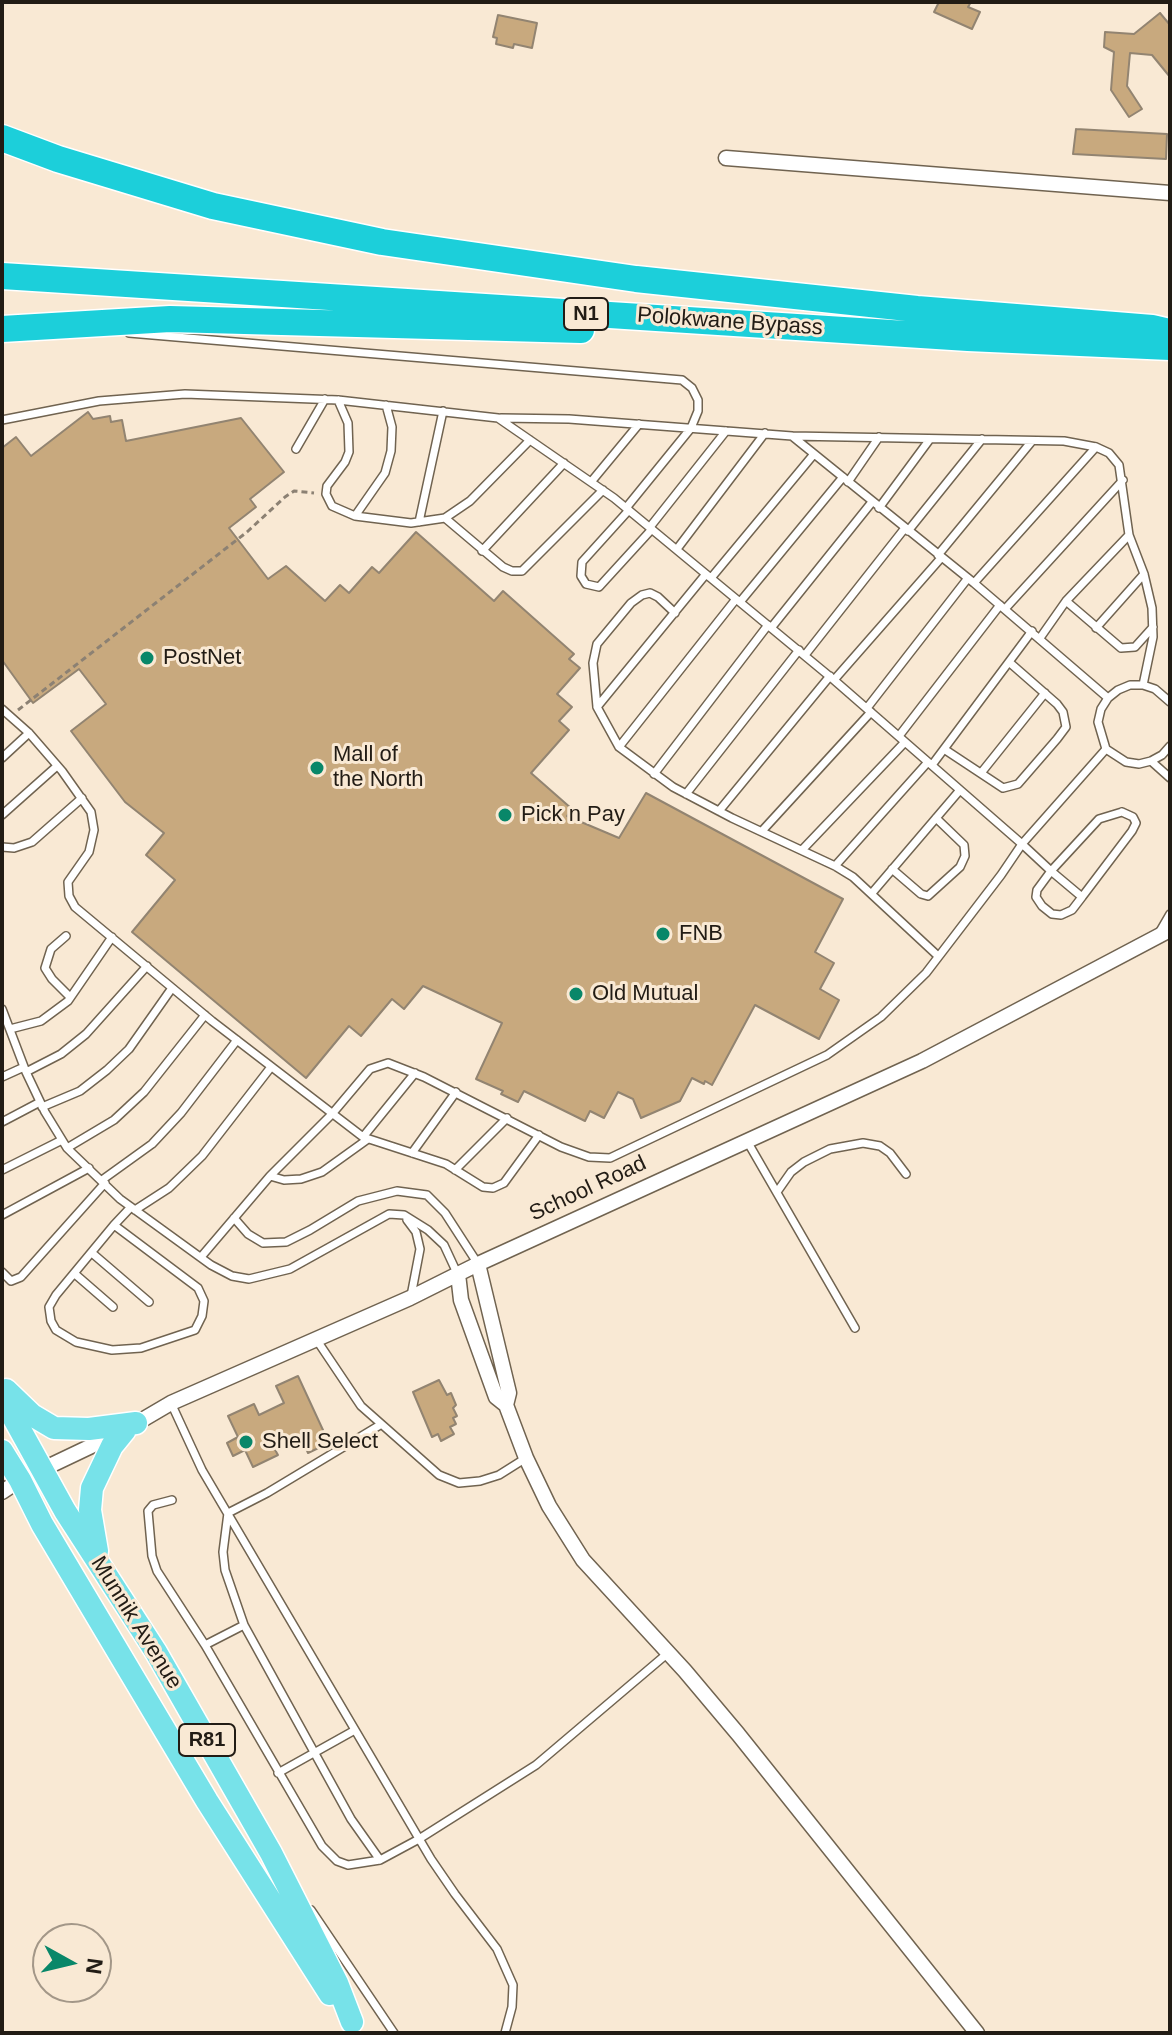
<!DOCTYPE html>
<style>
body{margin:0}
#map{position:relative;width:1172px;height:2035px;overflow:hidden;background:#f9e9d4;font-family:Arial,sans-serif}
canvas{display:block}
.frame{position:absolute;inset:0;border:4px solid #221c15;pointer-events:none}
.north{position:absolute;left:32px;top:1923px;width:80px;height:80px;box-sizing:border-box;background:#f9e9d4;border:2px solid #a39788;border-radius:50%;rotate:98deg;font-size:22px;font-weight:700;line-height:32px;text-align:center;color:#221c15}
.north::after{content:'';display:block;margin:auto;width:28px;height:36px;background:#098769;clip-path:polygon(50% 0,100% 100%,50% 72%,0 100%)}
</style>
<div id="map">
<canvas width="1172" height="2035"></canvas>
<div class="frame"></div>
<div class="north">N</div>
</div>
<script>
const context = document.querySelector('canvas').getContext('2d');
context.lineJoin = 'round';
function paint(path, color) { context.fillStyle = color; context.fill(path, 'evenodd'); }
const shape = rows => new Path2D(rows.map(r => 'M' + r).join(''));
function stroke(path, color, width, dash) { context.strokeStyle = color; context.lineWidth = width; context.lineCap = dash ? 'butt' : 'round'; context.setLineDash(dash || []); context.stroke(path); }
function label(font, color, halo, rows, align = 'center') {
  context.font = font + ' Arial,sans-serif'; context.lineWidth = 6; context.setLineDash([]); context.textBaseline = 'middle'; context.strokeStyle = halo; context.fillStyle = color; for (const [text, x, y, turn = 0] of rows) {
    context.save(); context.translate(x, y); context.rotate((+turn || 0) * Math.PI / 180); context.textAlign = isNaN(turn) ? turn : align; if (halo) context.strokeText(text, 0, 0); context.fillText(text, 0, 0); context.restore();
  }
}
const building = shape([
 [939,2,971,2,968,7,980,12,972,29,934,12,939,2],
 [1160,13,1170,25,1170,77,1152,55,1130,53,1127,86,1142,109,1129,117,1111,90,1114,52,1104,47,1105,32,1134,34,1160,13],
 [498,15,537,23,532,48,514,44,513,48,496,44,497,38,493,37,498,15],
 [1076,129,1167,134,1166,159,1073,154,1076,129],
 [88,412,93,419,110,416,111,422,122,420,126,441,241,418,284,472,250,499,256,507,229,528,268,579,286,566,325,601,340,585,349,593,372,567,379,573,416,532,494,601,503,591,574,654,569,659,580,668,557,694,572,707,559,721,569,730,531,773,572,809,567,816,619,838,646,793,843,899,815,952,834,963,820,989,839,1000,819,1039,755,1005,712,1085,705,1081,704,1084,692,1078,680,1101,641,1118,633,1099,618,1092,604,1118,590,1111,585,1121,524,1091,518,1102,501,1094,503,1091,476,1079,502,1023,423,986,404,1009,392,999,361,1036,349,1026,306,1078,132,932,175,880,146,855,164,833,125,802,71,731,106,704,79,669,33,703,2,660,2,448,16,437,31,456,88,412],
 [298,1376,329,1443,308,1453,301,1436,274,1448,278,1455,253,1467,245,1450,233,1456,227,1443,238,1437,228,1416,254,1404,259,1415,284,1403,276,1386,298,1376],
 [439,1380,447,1395,451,1393,456,1405,453,1408,457,1416,453,1418,456,1424,450,1427,454,1434,441,1441,438,1434,432,1437,413,1392,439,1380]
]);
const path = shape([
 [18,710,247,532,285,497,294,491,314,493]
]);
const service = shape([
 [129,333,682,380,692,388,698,400,698,411,691,428,626,508],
 [338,400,348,423,349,452,345,462,327,486,326,494,332,506,355,516,411,523,445,518,470,501,530,440],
 [501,418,569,419,792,436,974,583,1108,698],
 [2,420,99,401,185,394,338,400,498,418,614,498,834,680,1022,844,1051,871,1037,890,1036,897,1042,906,1052,914,1061,915,1072,910,1082,897],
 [792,436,1064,441,1096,447,1109,453,1119,465,1129,535,1144,574,1152,608,1153,637,1143,685],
 [296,449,325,399],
 [591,482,639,424],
 [848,482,879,437],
 [879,508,930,439],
 [629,510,582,562,581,576,586,584,599,587,652,529],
 [355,516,385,473,391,451,392,427,386,405],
 [445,518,503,567,512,571,522,571,603,490],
 [419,522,443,411],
 [650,527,726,431],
 [908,531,982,439],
 [677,549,765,433],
 [482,551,564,463],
 [938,555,1032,441],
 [711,578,814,454],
 [974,583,1096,447],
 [1066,601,1121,648,1135,647,1153,627],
 [740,602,843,477],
 [1005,609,1123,480],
 [675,613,658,597,650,593,642,595,631,603,597,644,593,663,597,707,619,747,673,787,732,818,835,866,853,877,938,956],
 [771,628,872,502],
 [1096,628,1144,574],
 [1040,638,1066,601,1129,535],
 [805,655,905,528],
 [834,680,941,558],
 [1170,702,1155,689,1143,685,1130,685,1118,690,1108,698,1101,709,1098,722,1106,749,1126,762,1139,764,1151,761,1162,755,1170,746],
 [597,707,706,574],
 [867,708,968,578],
 [2,709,29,733,62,771,91,812,94,830,89,852,68,882,69,896,75,907,212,1021,363,1137,446,1164,483,1187,493,1188,504,1183,539,1135],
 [899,736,1000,605],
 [619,747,736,599],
 [944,749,1003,788,1018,784,1057,739,1066,727,1063,712,1057,704,1009,662],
 [2,758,29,733],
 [1151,761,1170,778],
 [932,765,1032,631],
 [981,773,1045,693],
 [654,774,768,625],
 [686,794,799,650],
 [719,811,830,676],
 [1122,812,1133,817,1136,823,1132,831,1082,897,1051,871,1099,819,1122,812],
 [2,815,57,766],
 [762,831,871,712],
 [2,847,14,848,32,842,82,798],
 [802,850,905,742],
 [835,866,928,762],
 [892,869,921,894,928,896,960,867,965,856,964,845,936,818],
 [872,893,960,790],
 [1159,933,1170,914],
 [66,936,51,949,45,968,52,979,70,997],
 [2,1009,26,1072,45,1112,67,1148,120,1199,211,1265,232,1276,249,1279,290,1269,389,1214,404,1215,428,1230,444,1245,457,1273],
 [10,1029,41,1021,68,1001,112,937],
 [26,1072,61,1054,86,1034,147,966],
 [2,1077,24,1067],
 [42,1107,80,1091,107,1070,129,1049,172,988],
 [2,1122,40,1102],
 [363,1137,415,1073],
 [747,1141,855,1328],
 [67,1148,114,1120,144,1092,205,1015],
 [412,1153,456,1092],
 [2,1170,62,1140],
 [455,1170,507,1118],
 [270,1176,284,1180,301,1179,322,1172,368,1139],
 [102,1180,152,1144,181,1113,237,1040],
 [777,1192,791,1172,804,1162,830,1149,863,1143,880,1146,890,1153,906,1174],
 [135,1210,169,1188,202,1156,271,1067],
 [2,1215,89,1168],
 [234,1218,248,1234,263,1243,286,1242,310,1230,358,1201,397,1191,427,1195,445,1213,478,1264],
 [407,1220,416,1232,420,1249,411,1296],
 [114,1225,198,1288,204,1301,202,1316,195,1330,141,1348,112,1350,76,1342,56,1330,51,1321,49,1307,56,1295,114,1225,131,1207],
 [92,1253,149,1302],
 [201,1257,270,1176,332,1114,370,1069,388,1063,424,1077,561,1147,589,1157,610,1158,827,1055,881,1017,926,973,1001,875,1022,844,1106,749],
 [2,1272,11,1281,21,1277,105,1183],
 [75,1274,113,1307],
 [316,1339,361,1406,439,1475,459,1483,480,1481,499,1475,526,1458],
 [171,1403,202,1470,431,1859,455,1894,497,1949,513,1985,512,2007,505,2033],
 [172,1500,153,1505,148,1511,152,1556,157,1571,205,1645,322,1846,337,1861,348,1865,380,1860,419,1839,536,1765,668,1653],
 [244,1625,351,1819,380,1860],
 [205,1645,244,1625,225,1570,223,1552,228,1513,267,1493,380,1425],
 [278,1773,355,1730],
 [311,1910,394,2033]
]);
const minor = shape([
 [726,158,1170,193],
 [478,1264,509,1393,506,1405],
 [458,1274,461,1300,496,1397,506,1405,526,1458,549,1506,583,1560,685,1671,738,1734,977,2033],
 [2,1492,20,1480,125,1430,171,1403,410,1298,478,1264,922,1061,1170,930]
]);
const primary = shape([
 [6,1390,32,1415,54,1428,89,1429,136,1423],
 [2,1397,65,1511,156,1652,271,1853,337,1983,352,2022],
 [2,1451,20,1480,42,1524,207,1801,330,1994],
 [97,1551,90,1510,92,1488,112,1446,125,1430]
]);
const motorway = shape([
 [2,138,58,159,213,206,382,242,636,279,917,309,1152,328,1170,332],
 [2,276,968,338,1170,347],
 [2,329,170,319,581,330]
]);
const markers = [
 [147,658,8,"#098769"],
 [317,768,8,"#098769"],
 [505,815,8,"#098769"],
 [663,934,8,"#098769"],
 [576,994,8,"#098769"],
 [246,1442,8,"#098769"]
];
const shields = [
 [586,314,44],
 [207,1740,56]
];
const shieldNames = [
 ["N1",586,314],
 ["R81",207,1740]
];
const streetNames = [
 ["Polokwane Bypass",730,322,4],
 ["School Road",588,1189,-25],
 ["Munnik Avenue",136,1623,58]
];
const poiNames = [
 ["PostNet",163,658],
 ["Mall of",333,755],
 ["the North",333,780],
 ["Pick n Pay",521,815],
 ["FNB",679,934],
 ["Old Mutual",592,994],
 ["Shell Select",262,1442]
];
paint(building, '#c8a97e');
stroke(building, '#928471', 2);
stroke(service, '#706350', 10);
stroke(minor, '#706350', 17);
stroke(primary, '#fff', 25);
stroke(motorway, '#fff', 29);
stroke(path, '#8c8173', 3, [6, 4]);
stroke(service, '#fff', 7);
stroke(minor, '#fff', 14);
stroke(primary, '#77e2e9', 22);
stroke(motorway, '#1ccfda', 26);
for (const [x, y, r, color] of markers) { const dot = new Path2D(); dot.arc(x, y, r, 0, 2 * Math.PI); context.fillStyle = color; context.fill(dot); stroke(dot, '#f9e9d4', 3); }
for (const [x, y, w] of shields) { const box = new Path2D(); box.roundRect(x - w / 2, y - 16, w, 32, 6); context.fillStyle = '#f9e9d4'; context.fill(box); stroke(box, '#221c15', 2); }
label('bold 20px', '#221c15', null, shieldNames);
label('22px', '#221c15', '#f9e9d4', streetNames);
label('22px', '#221c15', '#f9e9d4', poiNames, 'left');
</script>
